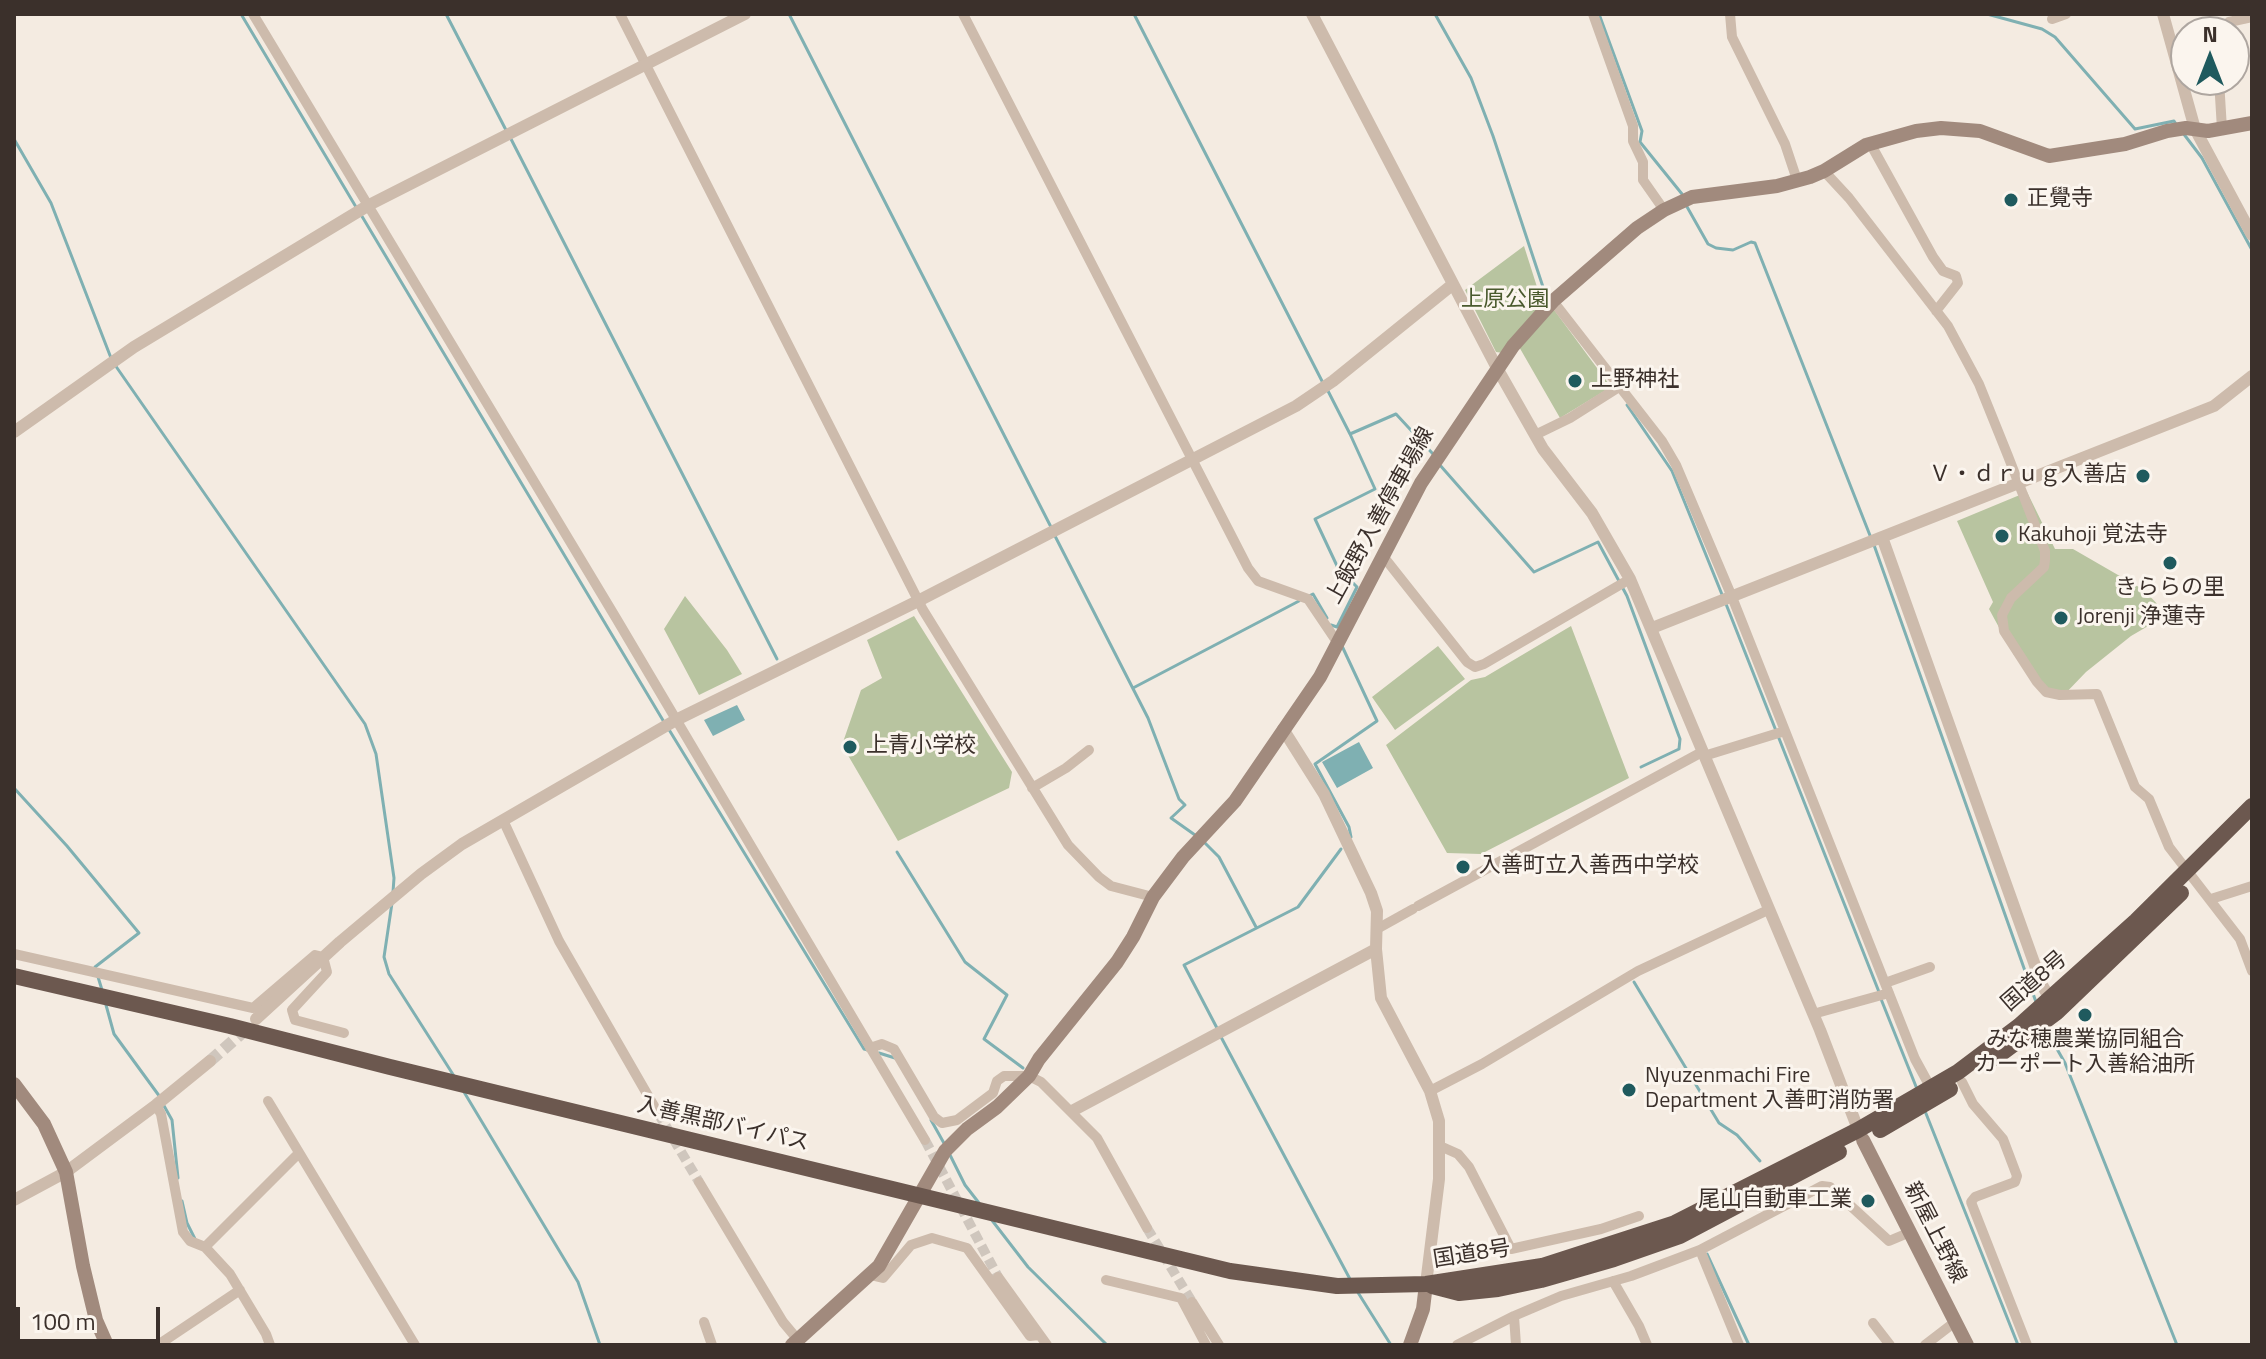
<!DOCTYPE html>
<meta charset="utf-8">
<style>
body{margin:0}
#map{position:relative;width:2266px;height:1359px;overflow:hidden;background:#f4ebe1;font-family:"Titillium Web",sans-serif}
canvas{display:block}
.frame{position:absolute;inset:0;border:16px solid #3b302b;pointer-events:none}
.north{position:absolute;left:2170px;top:16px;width:80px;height:80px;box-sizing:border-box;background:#fbf5ee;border:2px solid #aea6a0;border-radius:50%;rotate:0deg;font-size:22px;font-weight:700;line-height:32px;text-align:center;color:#3b302b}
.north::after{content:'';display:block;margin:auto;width:28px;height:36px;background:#1f5a5e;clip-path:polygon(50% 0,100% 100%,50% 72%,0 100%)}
.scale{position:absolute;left:16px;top:1307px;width:144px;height:36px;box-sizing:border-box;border:4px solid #3b302b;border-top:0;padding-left:10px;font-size:24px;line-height:28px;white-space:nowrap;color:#3b302b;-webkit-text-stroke:6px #fbf5ee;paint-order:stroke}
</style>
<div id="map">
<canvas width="2266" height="1359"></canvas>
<div class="frame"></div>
<div class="north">N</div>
<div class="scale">100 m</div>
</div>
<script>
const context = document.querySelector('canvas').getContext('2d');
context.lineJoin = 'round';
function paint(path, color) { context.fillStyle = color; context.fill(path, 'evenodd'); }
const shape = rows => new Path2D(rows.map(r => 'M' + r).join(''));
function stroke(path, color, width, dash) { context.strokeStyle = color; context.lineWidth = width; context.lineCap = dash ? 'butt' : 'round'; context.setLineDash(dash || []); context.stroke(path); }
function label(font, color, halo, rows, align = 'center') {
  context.font = font + ' "Titillium Web","Noto Sans JP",sans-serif'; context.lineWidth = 6; context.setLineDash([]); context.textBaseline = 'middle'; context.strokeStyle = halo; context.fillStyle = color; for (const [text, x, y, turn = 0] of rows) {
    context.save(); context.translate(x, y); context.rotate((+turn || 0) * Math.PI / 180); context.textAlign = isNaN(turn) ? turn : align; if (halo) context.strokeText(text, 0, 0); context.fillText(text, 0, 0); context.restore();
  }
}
const green = shape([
 [1524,246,1538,290,1547,300,1503,353,1496,352,1465,290],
 [1552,307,1611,387,1560,418,1518,345],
 [2027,492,2055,549,2073,549,2144,590,2160,607,2161,614,2155,622,2131,636,2086,672,2061,698,2047,695,2014,655,1989,609,1993,602,1957,521],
 [685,596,727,650,742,674,699,695,664,629],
 [914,616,1012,772,1009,788,898,841,842,745,861,690,882,678,867,640],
 [1571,626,1629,778,1481,854,1447,853,1386,745,1471,680,1485,677],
 [1438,646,1465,679,1395,730,1372,697]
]);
const water = shape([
 [737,705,745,720,713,736,704,720],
 [1359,742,1373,768,1337,788,1322,762]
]);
const stream = shape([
 [241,14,356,207],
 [446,14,507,132],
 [789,14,1052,529],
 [1134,14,1323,383],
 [1435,14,1471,78,1493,136,1544,290,1550,298],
 [1599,14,1642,131,1640,142,1682,194],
 [1987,14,2042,29,2055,37,2135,129,2174,121,2176,124],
 [2183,133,2202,158,2252,250],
 [14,139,51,203,111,358],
 [511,139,777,659],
 [1686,205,1708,244,1716,248,1733,250,1751,242,1755,243,1871,538],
 [360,213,664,722],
 [115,365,365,724,376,754,394,878,393,892],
 [1327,389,1350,434,1396,414,1433,454],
 [1627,405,1672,471,1723,597],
 [1439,464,1534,572,1598,542,1627,596,1680,739,1679,749,1641,767],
 [1055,536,1148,718,1179,799,1185,805,1171,818,1195,835],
 [1874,545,2036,1002],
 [1309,596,1313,594,1327,618],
 [1726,604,1879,992],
 [1331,625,1337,627,1357,587,1338,568,1315,519,1375,489,1350,434],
 [1342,646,1377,721,1315,764,1349,827,1351,837],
 [1133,688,1299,601],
 [668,728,864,1049,868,1050],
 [14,788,67,846,139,933,95,967,102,990],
 [1204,842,1219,857,1256,927],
 [897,852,965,962,1007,995,984,1039,1023,1068],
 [392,903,384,957,389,974,454,1076],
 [1634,982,1719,1123,1737,1135,1760,1161],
 [1881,999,1917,1089],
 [106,1005,114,1034,160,1097],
 [2045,1028,2065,1063,2177,1345],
 [1218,1030,1184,965,1298,907,1341,849],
 [1221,1037,1351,1281],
 [879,1053,895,1058],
 [464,1092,578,1282,600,1345],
 [163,1104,172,1120,178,1178],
 [1925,1111,2018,1345],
 [931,1120,945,1145],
 [950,1155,965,1185,979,1203],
 [182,1201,187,1223,195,1239],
 [991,1219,1028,1267,1107,1345],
 [1707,1254,1749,1345],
 [1357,1291,1391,1345]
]);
const minorTunnel = shape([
 [658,1113,699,1182],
 [925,1140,998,1277],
 [1147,1228,1192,1302]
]);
const tertiaryTunnel = shape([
 [210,1061,250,1026]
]);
const minor = shape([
 [253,14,616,618,925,1140],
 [620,14,923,610,1068,845,1099,877,1111,886,1153,897],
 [963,14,1248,568,1258,581,1308,599,1337,642],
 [1593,14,1633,126,1633,141,1643,162,1643,180,1664,210],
 [1730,14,1732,37,1785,144,1797,180],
 [2052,19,2066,14],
 [2229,22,2252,17],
 [2219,80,2222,129],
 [1870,143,1933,257,1943,271,1956,276,1958,283,1936,311],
 [1824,171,1849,198,1948,326,1979,384,2008,456,2045,551,2045,560,2044,567,2011,598,2002,615,2004,631,2037,682,2046,692,2060,695,2097,694,2135,787,2149,799,2169,847,2240,939,2252,971],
 [1553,301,1662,441,1676,465,1732,597,1915,1059,1933,1092],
 [1535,435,1570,418,1619,387],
 [1383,556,1467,662,1475,667,1484,664,1630,579],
 [1704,756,1785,731],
 [1032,788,1066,768,1089,750],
 [503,820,559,941,658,1113],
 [2211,899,2252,886],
 [1418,906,1702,752],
 [1377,929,1413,909],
 [14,954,253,1008,315,955,323,957,327,972,292,1010,295,1020,344,1033],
 [1885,983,1930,967],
 [1813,1014,1889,993],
 [870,1048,882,1044,894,1049,934,1117,942,1123,957,1120,993,1093,997,1081,1004,1076,1029,1076,1041,1082,1097,1138,1147,1228],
 [1962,1082,1973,1104,2003,1139,2017,1176,2015,1182,1975,1197,1971,1202,2027,1345],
 [1430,1091,1482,1064,1638,971,1768,910],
 [268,1101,415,1345],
 [156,1105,161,1114,183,1232,190,1241,205,1247],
 [1440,1146,1458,1154,1469,1167,1511,1249,1601,1229,1639,1216],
 [699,1182,783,1322,798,1340],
 [1700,1250,1739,1345],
 [870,1275,883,1278,911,1245,932,1238,967,1248,1030,1336,1040,1335],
 [998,1277,1047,1345],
 [1106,1280,1181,1298,1206,1345],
 [1613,1281,1639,1326,1647,1345],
 [1192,1302,1219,1345],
 [1514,1316,1516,1345],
 [704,1322,712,1345],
 [1873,1323,1890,1345],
 [158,1345,240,1290],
 [270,1345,266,1334,230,1274,205,1247,298,1154],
 [1457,1345,1514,1316,1561,1296,1631,1276,1700,1250,1822,1186,1830,1187,1889,1241,1908,1233],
 [1925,1345,1955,1322]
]);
const tertiary = shape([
 [1312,14,1497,368,1543,449,1592,513,1630,579,1820,1030,1861,1137],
 [2163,14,2195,129,2252,235],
 [14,432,134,347,369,205,745,14],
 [1882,537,2214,406,2252,376],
 [1652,628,1882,537,2042,985,2053,1004],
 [1283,729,1324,794,1371,893,1377,911,1376,949,1381,998,1430,1091,1439,1121,1439,1179,1426,1284],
 [256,1019,340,942,421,874,462,844,676,720,918,601,1296,406,1333,381,1452,285],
 [1072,1111,1376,949],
 [14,1200,66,1172,156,1105,210,1061]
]);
const secondary = shape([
 [14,1084,44,1124,66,1172,83,1266,96,1320,107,1345],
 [1863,1140,1967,1345],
 [792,1345,879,1266,945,1151,967,1129,997,1107,1029,1076,1039,1059,1117,962,1133,937,1153,897,1183,857,1235,801,1320,677,1421,483,1513,346,1553,301,1637,228,1664,210,1692,197,1777,186,1810,177,1824,171,1866,145,1916,131,1941,128,1980,131,2049,156,2125,144,2167,131,2186,128,2208,131,2252,123],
 [1410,1345,1423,1309,1426,1284]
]);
const trunk = shape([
 [14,976,230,1026,390,1067,1230,1271,1337,1286,1426,1284,1542,1266,1675,1223,1858,1130,1958,1072,2019,1026,2136,921,2252,806],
 [1995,1058,2057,1012,2181,893],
 [1880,1130,1950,1089],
 [1432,1286,1459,1293,1498,1289,1541,1280,1614,1259,1680,1236,1839,1152]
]);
const markers = [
 [2011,200,8,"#1f5a5e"],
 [1575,381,8,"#1f5a5e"],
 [2143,476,8,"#1f5a5e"],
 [2002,536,8,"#1f5a5e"],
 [2170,563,8,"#1f5a5e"],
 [2061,618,8,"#1f5a5e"],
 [850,747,8,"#1f5a5e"],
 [1463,867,8,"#1f5a5e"],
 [2085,1015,8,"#1f5a5e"],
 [1629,1090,8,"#1f5a5e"],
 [1868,1201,8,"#1f5a5e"]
];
const poiNames = [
 ["正覺寺",2027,200],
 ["上野神社",1591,381],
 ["Ｖ・ｄｒｕｇ入善店",2127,476,"right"],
 ["Kakuhoji 覚法寺",2018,536],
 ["きららの里",2170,589,"center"],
 ["Jorenji 浄蓮寺",2077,618],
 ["上青小学校",866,747],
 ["入善町立入善西中学校",1479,867],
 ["みな穂農業協同組合",2085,1041,"center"],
 ["カーポート入善給油所",2085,1066,"center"],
 ["Nyuzenmachi Fire",1645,1077],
 ["Department 入善町消防署",1645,1102],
 ["尾山自動車工業",1852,1201,"right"]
];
const parkNames = [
 ["上原公園",1505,301]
];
const streetNames = [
 ["上飯野入善停車場線",1381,516,-61],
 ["国道8号",2035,982,-41],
 ["入善黒部バイパス",723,1125,13],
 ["新屋上野線",1934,1233,63],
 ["国道8号",1472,1255,-9]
];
paint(green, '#b8c4a0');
paint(water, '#7fb0b2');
stroke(stream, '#7fb0b2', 3);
stroke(minorTunnel, '#cfc6bd', 10, [10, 5]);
stroke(tertiaryTunnel, '#cfc6bd', 12, [12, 6]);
stroke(minor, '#cdbbac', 10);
stroke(tertiary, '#cdbbac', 12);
stroke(secondary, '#a18a7d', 14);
stroke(trunk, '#6c584f', 16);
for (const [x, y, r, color] of markers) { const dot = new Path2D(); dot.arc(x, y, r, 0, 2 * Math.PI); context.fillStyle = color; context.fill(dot); stroke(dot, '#fbf5ee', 3); }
label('22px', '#3b302b', '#fbf5ee', poiNames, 'left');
label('22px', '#4a5a2e', '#fbf5ee', parkNames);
label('22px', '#3b302b', '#fbf5ee', streetNames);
</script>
